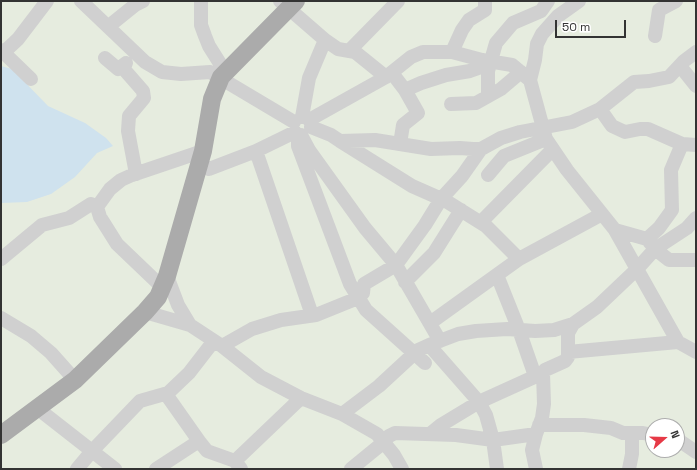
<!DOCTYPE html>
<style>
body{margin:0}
#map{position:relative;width:697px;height:470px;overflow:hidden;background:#fff;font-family:"Space Grotesk",sans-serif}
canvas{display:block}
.frame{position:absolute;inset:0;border:2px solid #333;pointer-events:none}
.north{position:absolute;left:645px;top:418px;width:40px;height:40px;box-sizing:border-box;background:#fff;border:1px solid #adadad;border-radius:50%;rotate:70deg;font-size:11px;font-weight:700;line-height:16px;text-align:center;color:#333}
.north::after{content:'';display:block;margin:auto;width:14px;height:18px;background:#e63946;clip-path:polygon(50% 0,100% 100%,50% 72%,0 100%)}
.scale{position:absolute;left:555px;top:20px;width:71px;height:18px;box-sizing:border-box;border:2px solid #333;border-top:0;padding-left:5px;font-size:12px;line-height:14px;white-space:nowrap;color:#333;-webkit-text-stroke:3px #fff;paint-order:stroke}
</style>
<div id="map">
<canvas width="697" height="470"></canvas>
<div class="frame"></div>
<div class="north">N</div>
<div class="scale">50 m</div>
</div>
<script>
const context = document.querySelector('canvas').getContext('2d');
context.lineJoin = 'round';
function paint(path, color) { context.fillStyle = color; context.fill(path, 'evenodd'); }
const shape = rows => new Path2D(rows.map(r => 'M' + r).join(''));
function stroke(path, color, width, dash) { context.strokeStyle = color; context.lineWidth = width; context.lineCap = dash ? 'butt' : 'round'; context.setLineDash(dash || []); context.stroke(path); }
const green = shape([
 [1,1,696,1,696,469,1,469],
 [653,426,677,426,677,450,653,450]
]);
const water = shape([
 [1,66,12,69,48,106,85,123,106,138,113,146,97,153,75,177,51,194,27,202,1,203]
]);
const minor = shape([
 [81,1,145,62,162,72,181,74,210,72,294,122],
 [201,1,201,25,205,36,209,46,226,73],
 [280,1,325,40,338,49,355,52,386,77],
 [579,1,558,16,542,34,537,44,535,60,530,80,546,139,567,170,615,230,678,342,696,352],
 [109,26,135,5,143,1],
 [655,36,659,10,676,1],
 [1,50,31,79],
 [349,51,398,1],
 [4,52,18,39,47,1],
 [452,52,462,30,469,20,485,10,485,1],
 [105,58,118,69,126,63],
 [680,66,696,86],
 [122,67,143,91,144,98,129,116,128,131,136,174],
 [392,73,405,90,418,113,403,125,400,144],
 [405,90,421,83,446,75,470,71,490,64],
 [488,96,488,71,496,43,513,23,541,11,548,1],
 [451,104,476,103,501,89,521,72],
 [600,109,612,126,625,132,640,129,648,129,682,144,696,145],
 [302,117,309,78,325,40],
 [309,120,386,77,411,57,423,52,452,52,482,60,512,65,530,80],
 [311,127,331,135,340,141,375,140,431,149,460,148,473,149,481,149],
 [301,135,309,150,365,228,396,265,425,225,441,199,462,176,481,149,501,138,520,132,572,122,600,109,634,82,649,81,669,77,684,61,696,52],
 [298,136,298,146,350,284,366,310,425,363],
 [340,141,412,186,446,201,486,226,519,259],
 [256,151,312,315],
 [199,165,209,169,256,151,295,132],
 [488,175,504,156,546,139],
 [97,207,100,217,117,244,162,287],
 [481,222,553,149],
 [615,230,647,239,655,249,687,228,696,218],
 [647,239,659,228,672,210,671,170,682,144],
 [1,259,42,225,69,218,91,204,97,207,110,189,121,180,132,175,203,151],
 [497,275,519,330,535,376],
 [167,276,178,305,190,325],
 [405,282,434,253,461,210],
 [145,312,190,325,222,346,261,377,301,398,342,414,377,434,394,455,402,469],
 [1,318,31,336,51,353,75,380],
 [430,323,519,259,602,214],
 [213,342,189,373,168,393,168,397,199,441,207,451,235,461,241,469],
 [429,345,479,402,486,415,493,440,497,469],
 [222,346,252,329,281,320,316,315,358,298,363,293,364,284,396,265,440,341],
 [568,352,678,342],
 [37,408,115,469],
 [342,414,379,386,418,350,429,345,458,334,476,331,507,329,535,331,554,330,573,324,597,307,637,269,655,249,669,260,696,260],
 [539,425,584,425,611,428,623,433,643,433,653,435],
 [430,434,441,425,479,402,543,373],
 [677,439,696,452],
 [235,461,301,398],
 [77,469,92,451,140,401,168,393],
 [156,469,199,441],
 [351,469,384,442,389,436,395,433,456,435,493,440,536,434],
 [536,469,532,450,536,434,542,418,544,404,543,373,545,370,565,361,568,357,568,333,573,324],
 [629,469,632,454,632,433]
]);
const major = shape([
 [1,435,75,380,145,312,158,297,167,276,203,151,212,99,221,77,296,1]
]);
paint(green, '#e6ecdf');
paint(water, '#cfe2ee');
stroke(minor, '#d0d0d0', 14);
stroke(major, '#ababab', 18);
</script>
